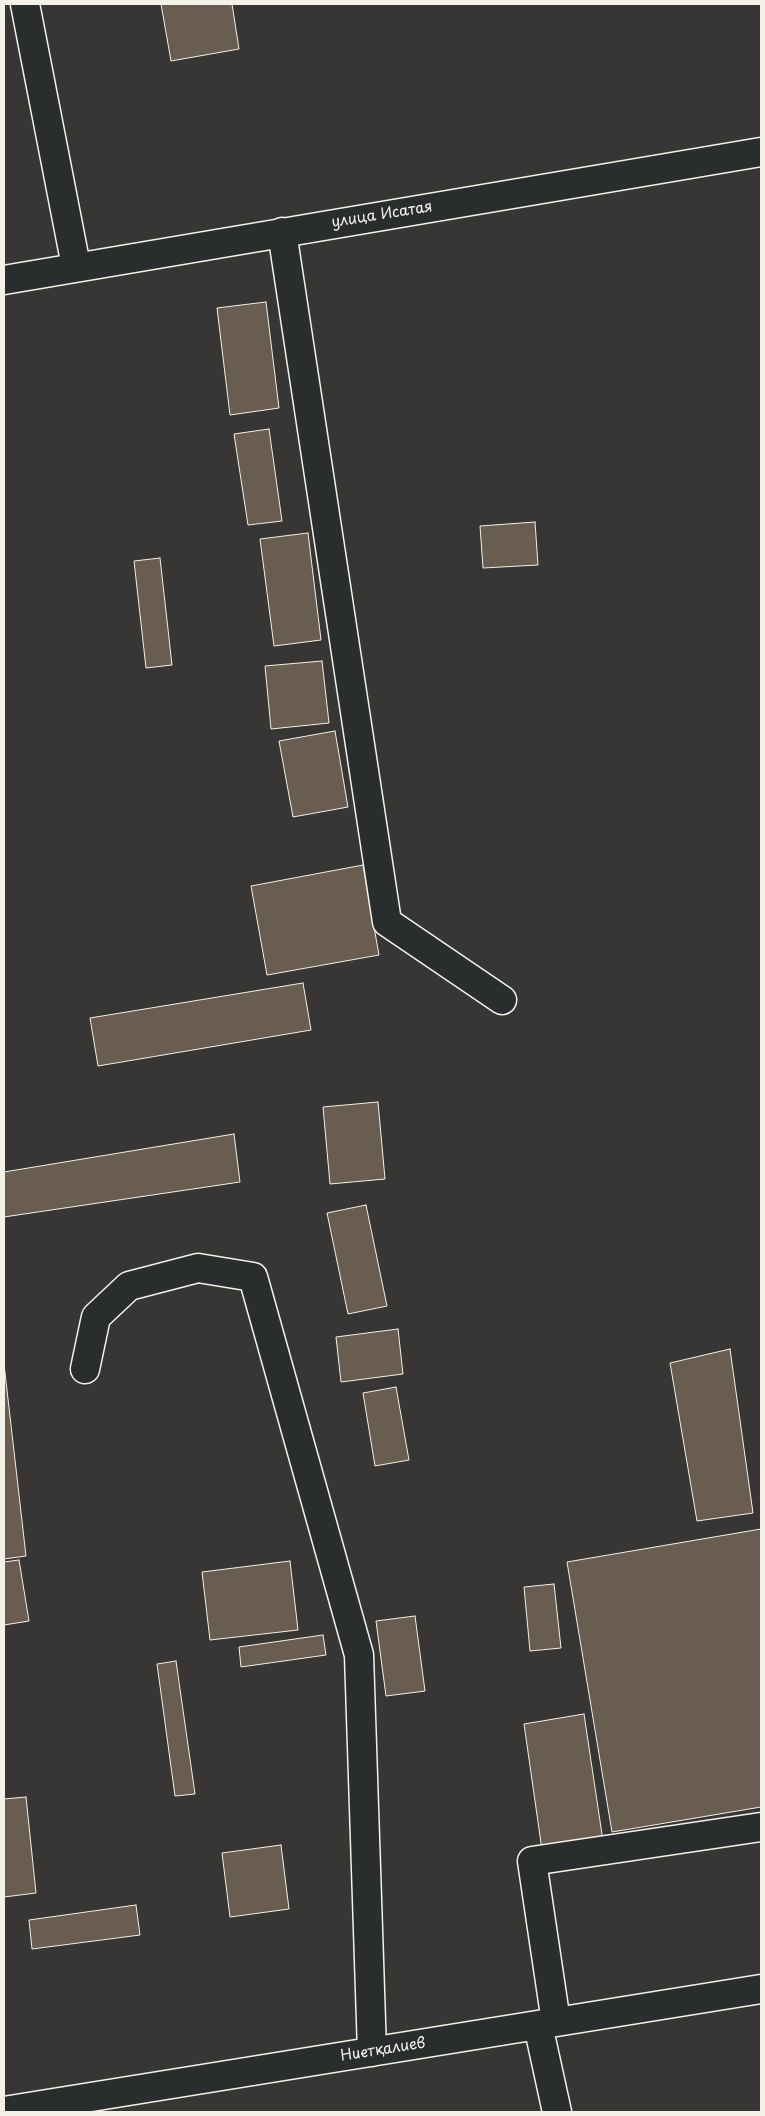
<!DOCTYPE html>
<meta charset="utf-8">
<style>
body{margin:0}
#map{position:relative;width:765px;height:2116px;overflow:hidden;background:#373635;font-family:"Playpen Sans",sans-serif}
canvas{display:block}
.frame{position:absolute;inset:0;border:5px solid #f4f1e8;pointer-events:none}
</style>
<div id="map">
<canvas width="765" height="2116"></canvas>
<div class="frame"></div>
</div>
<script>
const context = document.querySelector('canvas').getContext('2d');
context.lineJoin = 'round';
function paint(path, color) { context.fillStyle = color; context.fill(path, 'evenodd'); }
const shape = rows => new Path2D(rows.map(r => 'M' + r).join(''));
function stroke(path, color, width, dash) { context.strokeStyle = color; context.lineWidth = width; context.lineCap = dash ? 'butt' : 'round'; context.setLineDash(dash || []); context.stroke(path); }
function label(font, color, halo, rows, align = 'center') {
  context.font = font + ' "Playpen Sans",sans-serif'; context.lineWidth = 4.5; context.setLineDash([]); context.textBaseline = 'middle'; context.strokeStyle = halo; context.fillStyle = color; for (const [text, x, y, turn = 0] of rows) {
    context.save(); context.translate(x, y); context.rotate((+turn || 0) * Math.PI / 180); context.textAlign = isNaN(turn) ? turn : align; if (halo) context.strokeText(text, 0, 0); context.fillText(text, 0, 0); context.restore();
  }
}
const building = shape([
 [161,4,232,4,239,49,171,61,161,4],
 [266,302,279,408,230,415,217,308,266,302],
 [269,429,282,521,248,525,234,434,269,429],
 [535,522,538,565,483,568,480,526,535,522],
 [308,533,321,640,274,646,260,539,308,533],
 [160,558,172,665,146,668,134,561,160,558],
 [322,661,329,723,271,729,265,666,322,661],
 [335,731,348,807,293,817,279,741,335,731],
 [363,865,379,955,267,975,251,886,363,865],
 [303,983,311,1030,98,1066,90,1018,303,983],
 [378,1102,385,1179,330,1184,323,1107,378,1102],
 [234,1134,240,1182,4,1217,4,1172,234,1134],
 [366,1205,387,1306,348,1314,327,1213,366,1205],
 [398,1329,403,1374,341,1382,336,1337,398,1329],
 [730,1349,753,1513,697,1521,670,1363,730,1349],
 [4,1364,26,1556,4,1559,4,1364],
 [396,1387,409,1460,375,1466,363,1393,396,1387],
 [761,1529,761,1807,612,1832,567,1562,761,1529],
 [19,1560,29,1621,4,1625,4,1562,19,1560],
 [290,1561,298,1630,210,1640,202,1572,290,1561],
 [554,1584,561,1648,530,1651,524,1587,554,1584],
 [415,1616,425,1691,386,1696,376,1621,415,1616],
 [323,1635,326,1655,241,1667,239,1647,323,1635],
 [176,1661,195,1794,175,1796,157,1664,176,1661],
 [584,1714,603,1841,542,1850,524,1724,584,1714],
 [26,1797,36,1893,4,1897,4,1799,26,1797],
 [281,1845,289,1909,230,1917,222,1853,281,1845],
 [136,1905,140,1935,32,1949,29,1920,136,1905]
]);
const minor = shape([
 [25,4,76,266],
 [282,232,387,922,502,1000],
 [4,280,761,152],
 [85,1369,96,1317,129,1286,198,1268,253,1277,359,1655,372,2052],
 [556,2022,532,1861,761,1827],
 [538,2025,557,2112],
 [4,2111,761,1989]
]);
const streetNames = [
 ["улица Исатая",382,215,-9],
 ["Ниетқалиев",383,2050,-9]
];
paint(building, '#695c50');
stroke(building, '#f4f1e8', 1);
stroke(minor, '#f4f1e8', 31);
stroke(minor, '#2a2d2e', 28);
label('15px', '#f4f1e8', '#2a2d2e', streetNames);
</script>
